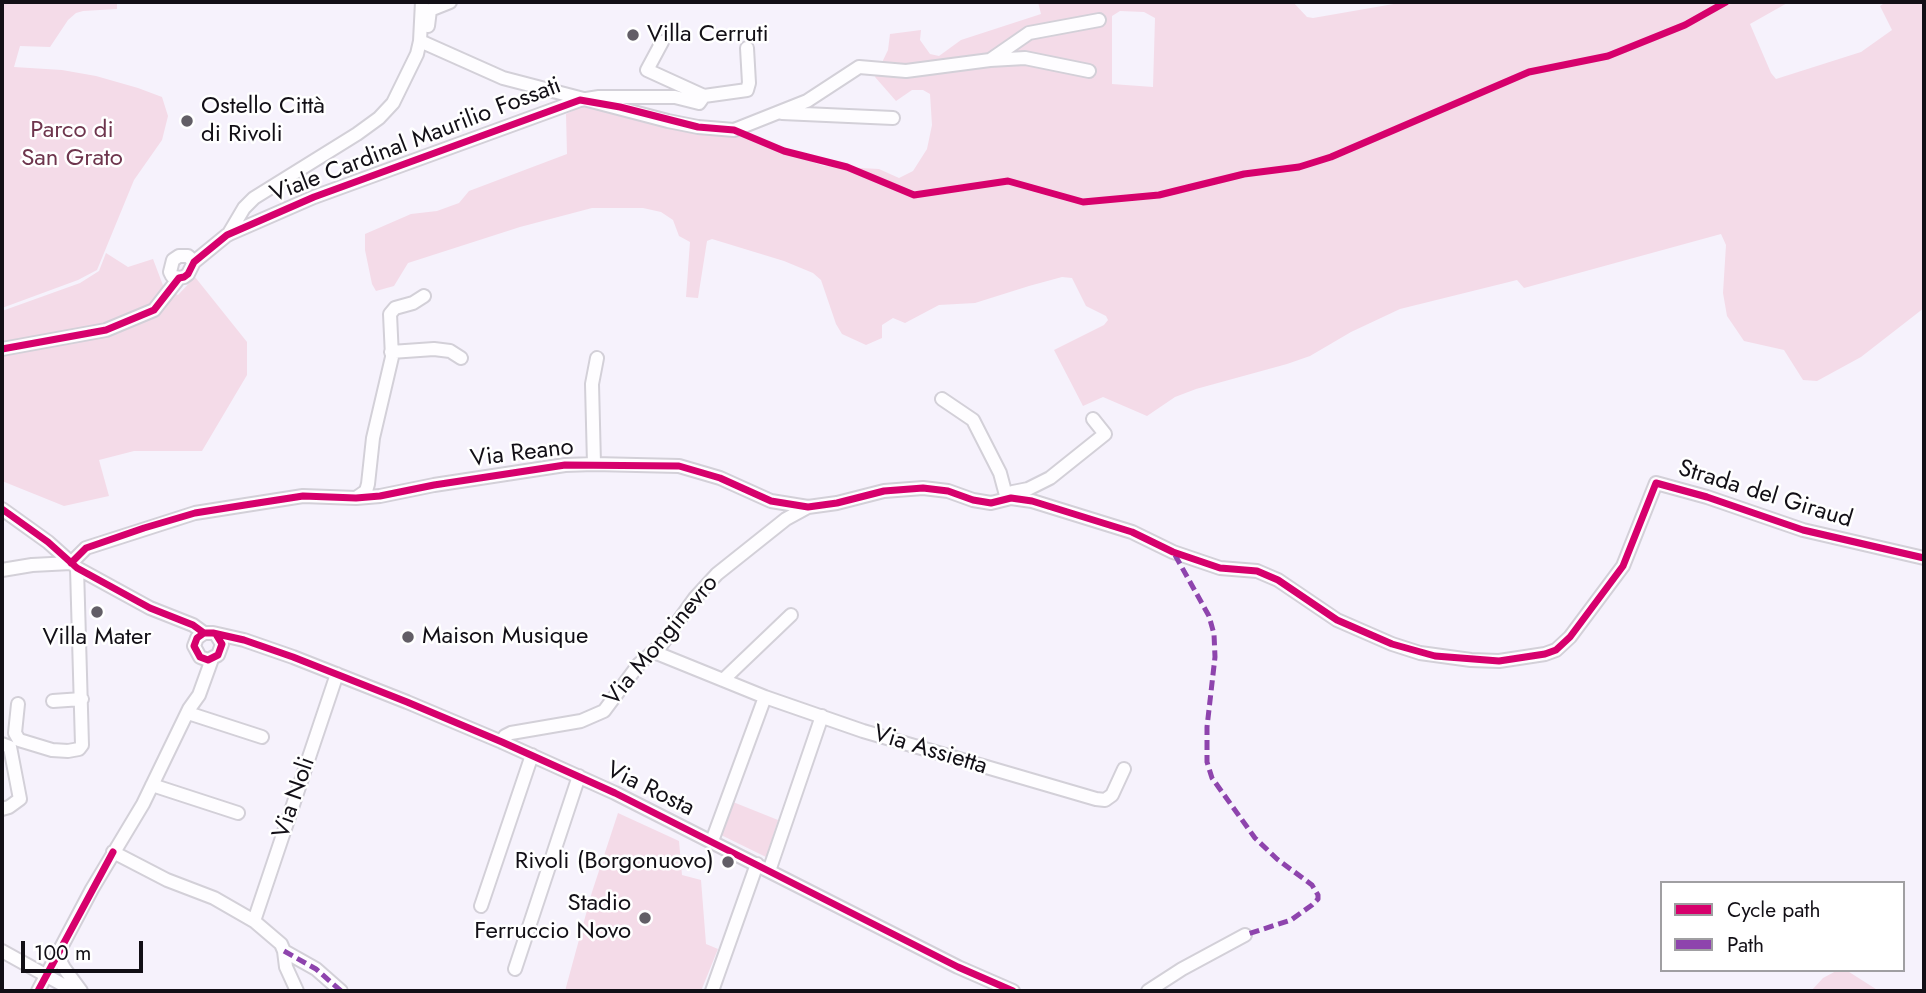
<!DOCTYPE html>
<meta charset="utf-8">
<style>
body{margin:0}
#map{position:relative;width:1926px;height:993px;overflow:hidden;background:#f6f2fc;font-family:Jost,sans-serif}
canvas{display:block}
.frame{position:absolute;inset:0;border:4px solid #120f16;pointer-events:none}
.legend{position:absolute;left:1660px;top:881px;width:245px;height:91px;box-sizing:border-box;background:#fff;border:2px solid #a09fa2;margin:0;padding:9px 12px;list-style:none;font-size:21px;color:#120f16}
.legend li{display:flex;align-items:center;gap:14px;height:35px}
.legend b{width:35px;border:2px solid #a09fa2}
.scale{position:absolute;left:21px;top:941px;width:122px;height:32px;box-sizing:border-box;border:4px solid #120f16;border-top:0;padding-left:9px;font-size:21px;line-height:24px;white-space:nowrap;color:#120f16;-webkit-text-stroke:5px #fff;paint-order:stroke}
</style>
<div id="map">
<canvas width="1926" height="993"></canvas>
<div class="frame"></div>
<ul class="legend">
<li><b style="height:9px;background:#d6006c"></b>Cycle path</li>
<li><b style="height:9px;background:#8e44ad"></b>Path</li>
</ul>
<div class="scale">100 m</div>
</div>
<script>
const context = document.querySelector('canvas').getContext('2d');
context.lineJoin = 'round';
function paint(path, color) { context.fillStyle = color; context.fill(path, 'evenodd'); }
const shape = rows => new Path2D(rows.map(r => 'M' + r).join(''));
function stroke(path, color, width, dash) { context.strokeStyle = color; context.lineWidth = width; context.lineCap = dash ? 'butt' : 'round'; context.setLineDash(dash || []); context.stroke(path); }
function label(font, color, halo, rows, align = 'center') {
  context.font = font + ' Jost,sans-serif'; context.lineWidth = 5; context.setLineDash([]); context.textBaseline = 'middle'; context.strokeStyle = halo; context.fillStyle = color; for (const [text, x, y, turn = 0] of rows) {
    context.save(); context.translate(x, y); context.rotate((+turn || 0) * Math.PI / 180); context.textAlign = isNaN(turn) ? turn : align; if (halo) context.strokeText(text, 0, 0); context.fillText(text, 0, 0); context.restore();
  }
}
const green = shape([
 [2,2,117,2,117,9,83,11,76,13,68,20,50,47,20,46,14,67,62,70,96,76,138,88,162,97,168,116,162,140,134,180,97,270,78,280,2,308],
 [1038,2,1293,2,1307,17,1313,18,1405,2,1789,2,1750,24,1771,73,1776,79,1861,52,1892,30,1880,6,1886,2,1924,2,1924,308,1861,357,1817,381,1803,380,1784,350,1744,341,1727,316,1723,293,1726,245,1721,234,1524,288,1517,280,1400,309,1351,332,1310,356,1287,364,1196,389,1175,397,1147,416,1103,397,1083,406,1054,350,1104,325,1108,320,1106,316,1086,306,1072,278,1062,277,1029,286,975,303,939,305,905,323,893,318,882,325,882,338,866,345,842,334,836,324,821,280,813,273,784,261,712,239,707,241,698,298,686,297,690,242,679,236,673,220,661,212,643,208,592,208,520,227,408,263,394,286,376,291,372,284,365,250,365,234,411,214,437,211,459,203,469,191,567,154,566,114,581,107,595,107,731,133,824,166,879,169,899,178,913,171,927,149,932,125,930,94,923,90,912,90,896,101,875,77,888,50,890,34,921,30,920,40,930,54,939,56,961,40,1041,14],
 [1120,11,1144,12,1155,18,1153,87,1112,84,1112,16],
 [106,253,128,267,153,259,164,288,178,295,195,277,247,342,247,375,202,451,134,451,99,460,109,496,64,506,2,481,2,311,80,283,99,271],
 [733,802,778,820,766,857,719,834],
 [618,813,679,841,682,875,701,880,706,944,718,949,701,991,565,991,592,892],
 [1838,970,1846,970,1879,991,1811,991,1823,978]
]);
const minor = shape([
 [428,26,430,10,450,2],
 [420,41,503,78,668,121,698,127,734,130,807,101,859,67,906,71,990,60,1029,33,1099,20],
 [662,42,647,70,704,96],
 [990,60,1025,58,1089,71],
 [782,113,893,118],
 [228,235,244,208,254,198,357,134,379,118,393,103,417,54,420,41,422,2],
 [179,278,172,276,170,272,173,260,179,256,188,256,194,262],
 [2,349,106,330,154,310,179,278,184,277,188,274,194,262,227,235,314,197,580,100,599,97,675,97,699,103,704,96,747,90,749,83,747,48],
 [391,352,434,349,450,351,461,358],
 [942,399,973,420,1000,473,1007,499],
 [594,464,592,384,597,358],
 [356,498,366,491,368,484,373,438,392,357,390,314,395,308,413,303,424,296],
 [1011,498,1013,492,1028,489,1050,478,1105,434,1093,419],
 [2,509,48,542,77,568,150,608,193,625,204,633],
 [2,570,32,565,71,563,86,548,195,513,303,496,356,498,380,496,434,485,565,465,594,464,679,466,720,478,771,501,808,507,837,503,884,491,923,488,948,491,973,500,991,503,1011,498,1032,501,1132,532,1173,552,1220,568,1257,571,1278,580,1337,620,1392,644,1420,653,1471,660,1499,661,1545,654,1556,650,1570,637,1623,566,1656,483,1707,497,1803,530,1924,558],
 [217,636,222,644,218,655,208,660,200,657,194,646,197,638,204,633,213,633,244,640,293,657,407,702,502,742,615,793,958,967,1013,991],
 [654,652,765,697,863,731,1096,799,1105,800,1112,795,1124,769],
 [723,680,791,615],
 [53,701,82,699],
 [18,704,15,733,19,740,52,750,68,751,79,749,82,745,77,568],
 [188,713,262,737],
 [502,742,505,736,511,733,581,721,604,711,639,664,662,644,695,598,717,574,786,519,808,507],
 [2,744,10,747,20,799,9,807,2,809],
 [152,785,238,813],
 [712,841,765,697],
 [113,852,167,880,214,898,254,921,281,944,284,951,286,967,297,991],
 [769,871,822,716],
 [481,906,532,755],
 [254,921,337,674],
 [2,951,74,991],
 [284,951,316,969,341,991],
 [57,955,64,968,81,991],
 [515,969,579,776],
 [38,991,92,889,143,804,189,709,199,695,212,659],
 [712,991,757,864],
 [1148,991,1182,969,1245,935]
]);
const quiet = shape([
 [1175,555,1209,616,1214,634,1215,657,1207,727,1207,762,1212,778,1255,838,1277,859,1312,885,1318,895,1318,899,1312,905,1291,920,1245,935],
 [284,951,316,969,341,991]
]);
const cycleway = shape([
 [2,349,106,330,154,310,179,278,184,277,188,274,194,262,227,235,314,197,580,100,620,107,698,127,734,130,784,151,847,167,914,195,1008,181,1083,202,1159,195,1244,174,1299,167,1331,157,1529,72,1608,56,1685,25,1726,2],
 [2,509,48,542,77,568,150,608,193,625,204,633],
 [71,563,86,548,144,528,195,513,245,505,303,496,356,498,380,496,434,485,565,465,679,466,720,478,771,501,808,507,837,503,884,491,923,488,948,491,973,500,991,503,1011,498,1032,501,1132,532,1173,552,1220,568,1257,571,1278,580,1337,620,1392,644,1435,656,1499,661,1545,654,1556,650,1570,637,1623,566,1656,483,1707,497,1803,530,1924,558],
 [217,636,222,644,218,655,208,660,200,657,194,646,197,638,204,633,213,633,244,640,293,657,407,702,502,742,615,793,958,967,1013,991],
 [38,991,113,852]
]);
const markers = [
 [633,35,7,"#625e66"],
 [187,121,7,"#625e66"],
 [97,612,7,"#625e66"],
 [408,637,7,"#625e66"],
 [728,862,7,"#625e66"],
 [645,918,7,"#625e66"]
];
const poiNames = [
 ["Villa Cerruti",647,35],
 ["Ostello Città",201,107],
 ["di Rivoli",201,135],
 ["Maison Musique",422,637],
 ["Villa Mater",97,638,"center"],
 ["Rivoli (Borgonuovo)",714,862,"right"],
 ["Stadio",631,904,"right"],
 ["Ferruccio Novo",631,932,"right"]
];
const parkNames = [
 ["Parco di",72,131],
 ["San Grato",72,159]
];
const streetNames = [
 ["Viale Cardinal Maurilio Fossati",416,141,-21],
 ["Via Reano",522,454,-7],
 ["Strada del Giraud",1765,495,17],
 ["Via Monginevro",662,641,-50],
 ["Via Assietta",930,751,17],
 ["Via Rosta",650,790,26],
 ["Via Noli",295,798,-71]
];
paint(green, '#f4dbe8');
stroke(minor, '#d3d0d8', 16);
stroke(minor, '#fefdff', 12);
stroke(quiet, '#8e44ad', 5, [10, 5]);
stroke(cycleway, '#d6006c', 7);
for (const [x, y, r, color] of markers) { const dot = new Path2D(); dot.arc(x, y, r, 0, 2 * Math.PI); context.fillStyle = color; context.fill(dot); stroke(dot, '#fff', 2.5); }
label('24px', '#120f16', '#fff', poiNames, 'left');
label('24px', '#6e354d', '#fff', parkNames);
label('24px', '#120f16', '#fff', streetNames);
</script>
